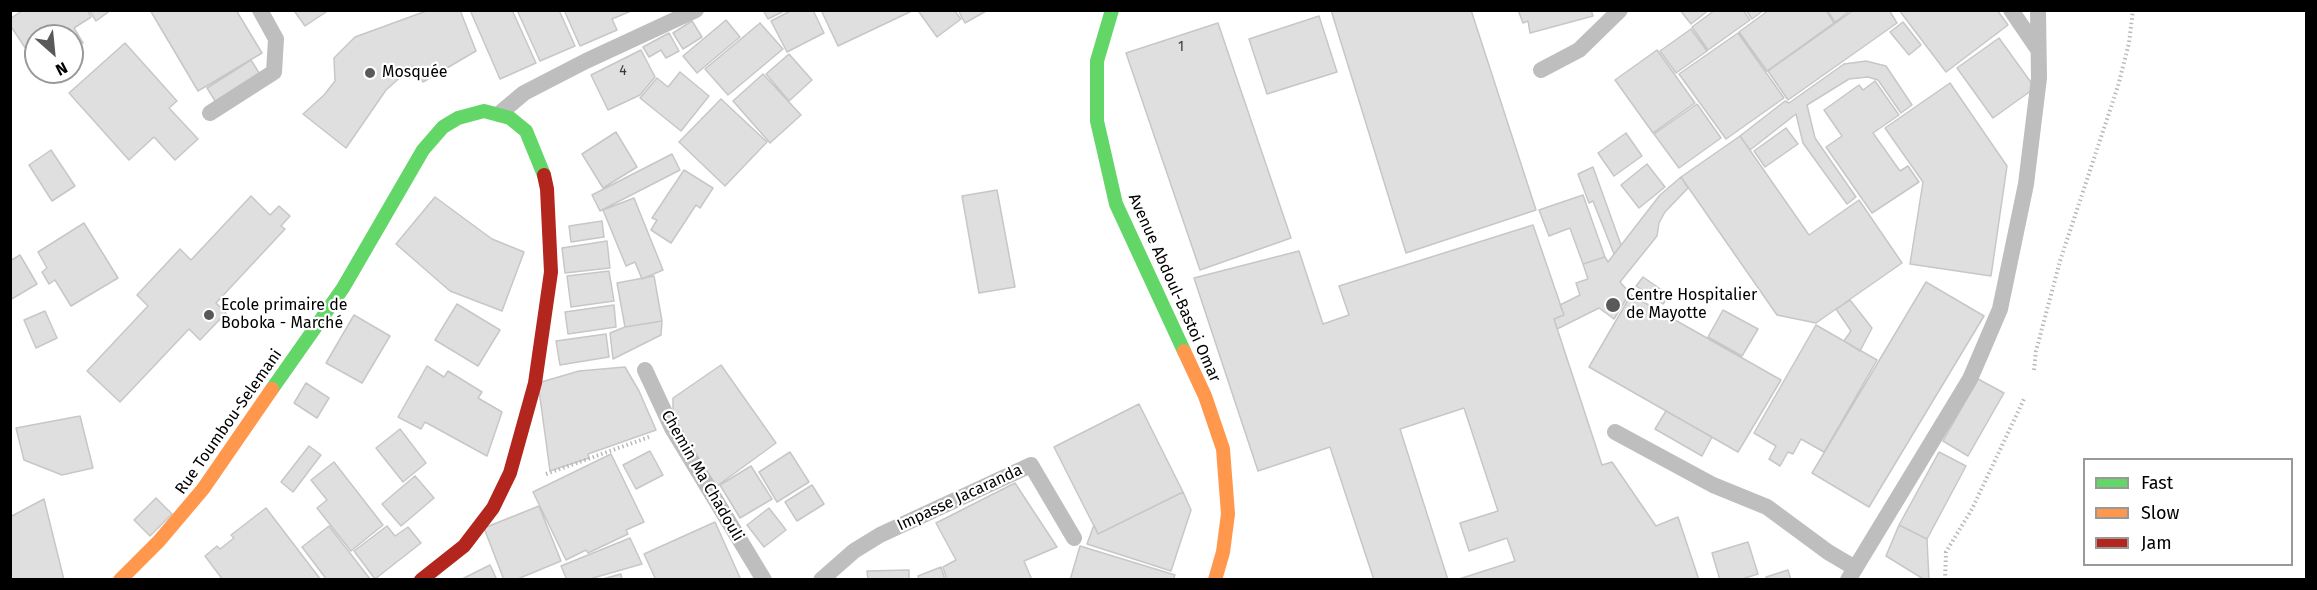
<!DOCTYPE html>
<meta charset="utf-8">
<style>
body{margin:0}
#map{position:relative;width:2317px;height:590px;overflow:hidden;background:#fff;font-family:"Fira Sans",sans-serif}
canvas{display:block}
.frame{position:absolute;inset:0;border:12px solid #000;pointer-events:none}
.legend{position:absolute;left:2083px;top:458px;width:210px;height:108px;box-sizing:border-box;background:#fff;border:2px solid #999;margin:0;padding:8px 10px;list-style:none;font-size:18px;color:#000}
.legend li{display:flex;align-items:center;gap:12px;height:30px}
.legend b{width:30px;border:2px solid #999}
.north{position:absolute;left:24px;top:24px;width:60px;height:60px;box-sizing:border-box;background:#fff;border:2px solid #999;border-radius:50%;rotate:153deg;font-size:16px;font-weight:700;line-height:24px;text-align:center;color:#000}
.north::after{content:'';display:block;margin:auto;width:21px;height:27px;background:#595959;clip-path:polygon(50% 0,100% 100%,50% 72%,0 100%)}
</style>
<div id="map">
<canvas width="2317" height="590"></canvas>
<div class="frame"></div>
<ul class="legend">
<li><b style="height:8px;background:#63d668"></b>Fast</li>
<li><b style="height:8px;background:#ff974d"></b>Slow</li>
<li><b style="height:8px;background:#b3261e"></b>Jam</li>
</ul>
<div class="north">N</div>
</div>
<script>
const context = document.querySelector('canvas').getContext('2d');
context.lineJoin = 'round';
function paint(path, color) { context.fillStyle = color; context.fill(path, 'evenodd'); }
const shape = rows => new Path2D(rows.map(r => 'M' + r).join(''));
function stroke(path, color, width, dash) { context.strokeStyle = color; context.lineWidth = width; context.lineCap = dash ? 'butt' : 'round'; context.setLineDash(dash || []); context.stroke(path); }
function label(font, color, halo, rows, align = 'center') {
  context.font = font + ' "Fira Sans",sans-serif'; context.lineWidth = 4.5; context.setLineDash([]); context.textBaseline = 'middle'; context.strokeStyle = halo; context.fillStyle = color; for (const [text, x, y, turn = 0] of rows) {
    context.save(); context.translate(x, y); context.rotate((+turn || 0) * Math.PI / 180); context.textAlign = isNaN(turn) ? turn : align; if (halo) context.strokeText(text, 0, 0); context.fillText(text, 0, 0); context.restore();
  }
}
const building = shape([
 [23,10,87,10,91,17,74,28,83,43,72,51,72,36,36,36,36,64,10,25,10,19,23,10],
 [89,10,111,10,96,21,89,10],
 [150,10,236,10,262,53,198,91,150,10],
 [297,10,329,10,305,26,295,12,297,10],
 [429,10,460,10,476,51,423,82,413,66,386,90,346,148,303,114,324,95,335,81,334,58,355,37,429,10],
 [470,10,512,10,536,63,500,79,470,10],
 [517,10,559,10,575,46,540,61,517,10],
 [564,10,631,10,631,11,612,19,617,30,580,46,564,10],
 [763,10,786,10,768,19,763,10],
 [792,10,813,10,824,33,787,52,771,21,792,10],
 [821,10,914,10,838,46,821,10],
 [921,10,954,10,961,19,937,37,919,12,921,10],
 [958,10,988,10,965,23,958,10],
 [1331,10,1471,10,1536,210,1406,253,1331,10],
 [1518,10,1591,10,1593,16,1530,33,1528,21,1523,23,1518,10],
 [1680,10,1709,10,1691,24,1680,10],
 [1715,10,1743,10,1750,20,1708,50,1692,27,1715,10],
 [1746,10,1764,10,1752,19,1746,10],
 [1769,10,1826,10,1834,23,1767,71,1739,32,1769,10],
 [1827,10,1851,10,1835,22,1827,10],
 [1854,10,1889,10,1897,23,1788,100,1768,71,1854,10],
 [1899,10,1997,10,2008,25,1946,72,1899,10],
 [1319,16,1337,72,1267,94,1249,39,1319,16],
 [726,20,740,37,697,73,683,56,726,20],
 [692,21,702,37,683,49,673,33,692,21],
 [1903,22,1921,45,1909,55,1890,32,1903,22],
 [760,23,783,49,728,95,705,69,760,23],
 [1218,23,1291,238,1200,270,1126,53,1218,23],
 [1691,29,1707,51,1676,73,1660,51,1691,29],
 [669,33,679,51,666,58,661,50,649,57,643,47,669,33],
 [1738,33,1784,98,1726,139,1679,74,1738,33],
 [1999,38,2035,88,1993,118,1957,68,1999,38],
 [125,43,177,101,169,108,198,139,175,160,154,137,129,160,69,93,125,43],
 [641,50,655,77,640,95,608,110,591,75,641,50],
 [1657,50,1695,103,1653,133,1615,80,1657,50],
 [789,54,812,80,789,101,766,74,789,54],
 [251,60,261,76,217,104,207,88,251,60],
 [1866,61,1886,66,1912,105,1901,113,1878,80,1868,77,1849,79,1807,105,1815,138,1856,197,1847,204,1803,143,1796,114,1750,150,1740,136,1785,101,1789,103,1844,64,1866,61],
 [680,72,709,96,681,131,640,98,657,78,668,87,680,72],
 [763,74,801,115,770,143,733,101,763,74],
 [1875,81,1899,115,1873,133,1900,171,1908,166,1919,182,1872,213,1826,147,1842,136,1824,110,1859,85,1863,90,1875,81],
 [1950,83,2007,166,1991,276,1910,264,1923,182,1885,128,1950,83],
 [721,99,767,142,725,186,679,142,721,99],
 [1697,104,1721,138,1679,168,1654,134,1697,104],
 [1786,128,1798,144,1765,167,1754,151,1786,128],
 [616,132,637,167,603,188,582,154,616,132],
 [1626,133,1642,156,1614,176,1598,153,1626,133],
 [1740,136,1809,235,1859,200,1902,263,1816,323,1777,315,1681,177,1740,136],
 [51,150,75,186,52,201,29,165,51,150],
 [672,154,680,170,600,211,592,195,672,154],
 [1647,164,1665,187,1639,208,1621,185,1647,164],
 [1593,167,1621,245,1614,254,1593,201,1589,203,1578,174,1593,167],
 [684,170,713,188,700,208,696,205,671,243,651,230,657,220,652,218,684,170],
 [1681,177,1688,188,1665,212,1659,223,1657,236,1620,282,1630,293,1614,319,1599,308,1557,329,1554,319,1564,315,1560,305,1580,295,1576,283,1588,279,1583,264,1605,257,1608,262,1660,195,1681,177],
 [997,190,1015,287,979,293,962,196,997,190],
 [1583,195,1605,257,1583,264,1570,228,1549,236,1539,210,1583,195],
 [251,196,270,215,279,206,290,216,281,226,285,229,216,303,226,313,200,340,189,329,120,402,87,371,148,306,137,295,180,249,191,260,251,196],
 [435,197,492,239,524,252,502,311,450,291,396,244,435,197],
 [634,198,663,270,642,279,635,262,626,266,603,210,634,198],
 [602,221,604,237,571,242,569,226,602,221],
 [84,223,118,278,71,306,55,280,49,284,42,272,47,268,38,252,84,223],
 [1533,225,1564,315,1554,319,1602,465,1612,462,1656,526,1678,517,1699,580,1456,580,1515,561,1507,538,1469,551,1460,523,1498,511,1464,408,1400,429,1448,580,1374,580,1330,447,1258,471,1194,278,1299,251,1323,324,1349,315,1339,286,1533,225],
 [607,241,610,268,565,273,562,248,607,241],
 [20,255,37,284,10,300,10,261,20,255],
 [609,271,614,301,571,307,567,276,609,271],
 [654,276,662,321,625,327,617,283,654,276],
 [1643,277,1669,295,1663,304,1636,286,1643,277],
 [1926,282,1984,316,1869,507,1812,473,1926,282],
 [1631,295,1781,380,1738,452,1589,367,1631,295],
 [1850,300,1872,328,1860,351,1844,341,1851,331,1836,309,1850,300],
 [457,304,500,330,478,366,435,340,457,304],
 [614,305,616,327,568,334,565,312,614,305],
 [1723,310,1758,329,1742,356,1708,337,1723,310],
 [45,311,57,338,36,348,24,320,45,311],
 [354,315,390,336,362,383,326,363,354,315],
 [662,321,661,335,613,359,610,333,625,327,662,321],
 [1816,325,1877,360,1824,452,1801,439,1793,454,1788,452,1780,466,1769,459,1776,446,1754,433,1816,325],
 [606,334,609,357,560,365,556,341,606,334],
 [721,365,776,443,717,486,673,424,673,398,721,365],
 [427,366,444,377,448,371,482,392,478,398,502,412,487,456,425,422,421,429,398,417,427,366],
 [625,367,639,391,656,430,588,454,589,458,550,471,538,383,579,371,625,367],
 [1978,379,2004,393,1968,456,1943,441,1978,379],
 [306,383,329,398,317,418,294,403,306,383],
 [1139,404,1183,492,1098,534,1054,447,1139,404],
 [1666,411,1712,437,1702,456,1655,429,1666,411],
 [80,416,93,468,62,475,24,460,16,428,80,416],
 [400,429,426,463,403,482,376,448,400,429],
 [309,446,321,455,293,492,281,482,309,446],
 [650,451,663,475,636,489,623,465,650,451],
 [790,452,809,482,777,502,759,472,790,452],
 [1939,452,1966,466,1927,539,1899,525,1939,452],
 [611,454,644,522,626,530,628,534,588,553,586,550,566,560,533,492,611,454],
 [334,462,383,525,351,551,317,508,327,500,311,480,334,462],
 [751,466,772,499,740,518,720,485,751,466],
 [415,476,434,498,401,526,382,504,415,476],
 [1015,483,1057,547,1024,561,1032,580,947,580,943,567,956,560,936,523,1015,483],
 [812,485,824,504,797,521,785,502,812,485],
 [1183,492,1191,510,1171,571,1087,544,1094,525,1098,534,1183,492],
 [156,498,172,514,150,536,134,520,156,498],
 [44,499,64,580,10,580,10,517,44,499],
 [539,506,561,561,515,580,504,580,484,528,539,506],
 [266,508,321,580,223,580,205,556,217,546,220,549,234,538,231,535,266,508],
 [769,508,786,530,764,547,747,525,769,508],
 [715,522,741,580,656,580,644,554,715,522],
 [1899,525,1927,539,1929,580,1925,580,1886,556,1899,525],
 [329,526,370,579,370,580,327,580,302,547,329,526],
 [387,526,395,536,408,527,421,543,375,579,354,551,387,526],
 [630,538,642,564,586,580,567,580,561,566,630,538],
 [1748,542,1758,574,1739,580,1720,580,1712,553,1748,542],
 [1080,546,1175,575,1173,580,1070,580,1080,546],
 [490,565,497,580,460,580,490,565],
 [941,567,945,580,919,580,918,576,941,567],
 [909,570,909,580,868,580,867,571,909,570],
 [1788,570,1791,580,1766,580,1766,577,1788,570],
 [621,574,622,580,599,580,621,574]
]);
const path = shape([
 [2034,370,2036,351,2060,261,2118,86,2129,43,2133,10],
 [546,474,649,437],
 [1945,580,1946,552,1972,509,2024,399]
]);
const lane = shape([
 [2011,10,2037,48],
 [1541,70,1579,50,1620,10],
 [210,113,274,72,276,39,260,10],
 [499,114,524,93,586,61,696,10],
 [645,370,672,428,764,580],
 [1615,432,1713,485,1767,507,1828,552,1855,568],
 [821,580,854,551,880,535,1031,465,1074,538],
 [1848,580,1970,379,2000,309,2026,184,2039,78,2038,10]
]);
const fast = shape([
 [1112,10,1097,61,1097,121,1116,204,1184,351],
 [272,389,343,288,423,150,443,127,458,118,484,111,510,118,526,131,544,175]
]);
const slow = shape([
 [1184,351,1205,396,1223,449,1228,514,1223,552,1215,580],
 [120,580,159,541,203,489,272,389]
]);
const jam = shape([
 [421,580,464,546,493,508,510,473,535,383,551,272,547,189,544,175]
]);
const markers = [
 [370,73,6,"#595959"],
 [1613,305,8,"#595959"],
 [209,315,6,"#595959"]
];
const numberNames = [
 ["1",1181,47],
 ["4",623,71]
];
const poiNames = [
 ["Mosquée",382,73],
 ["Centre Hospitalier",1626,296],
 ["de Mayotte",1626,314],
 ["Ecole primaire de",221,306],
 ["Boboka - Marché",221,324]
];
const streetNames = [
 ["Avenue Abdoul-Bastoi Omar",1174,288,66],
 ["Rue Toumbou-Selemani",229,422,-55],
 ["Chemin Ma Chadouli",702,476,60],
 ["Impasse Jacaranda",960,498,-25]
];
paint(building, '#dfdfdf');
stroke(building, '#c7c7c7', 1.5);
stroke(path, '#b9b9b9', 4, [1.5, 3]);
stroke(lane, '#bebebe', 16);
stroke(fast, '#63d668', 14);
stroke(slow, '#ff974d', 14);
stroke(jam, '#b3261e', 14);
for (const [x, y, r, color] of markers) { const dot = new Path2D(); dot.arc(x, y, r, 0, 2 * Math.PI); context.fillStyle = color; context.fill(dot); stroke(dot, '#fff', 2); }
label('14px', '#383838', null, numberNames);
label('16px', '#000', '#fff', poiNames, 'left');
label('16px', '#000', '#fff', streetNames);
</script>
